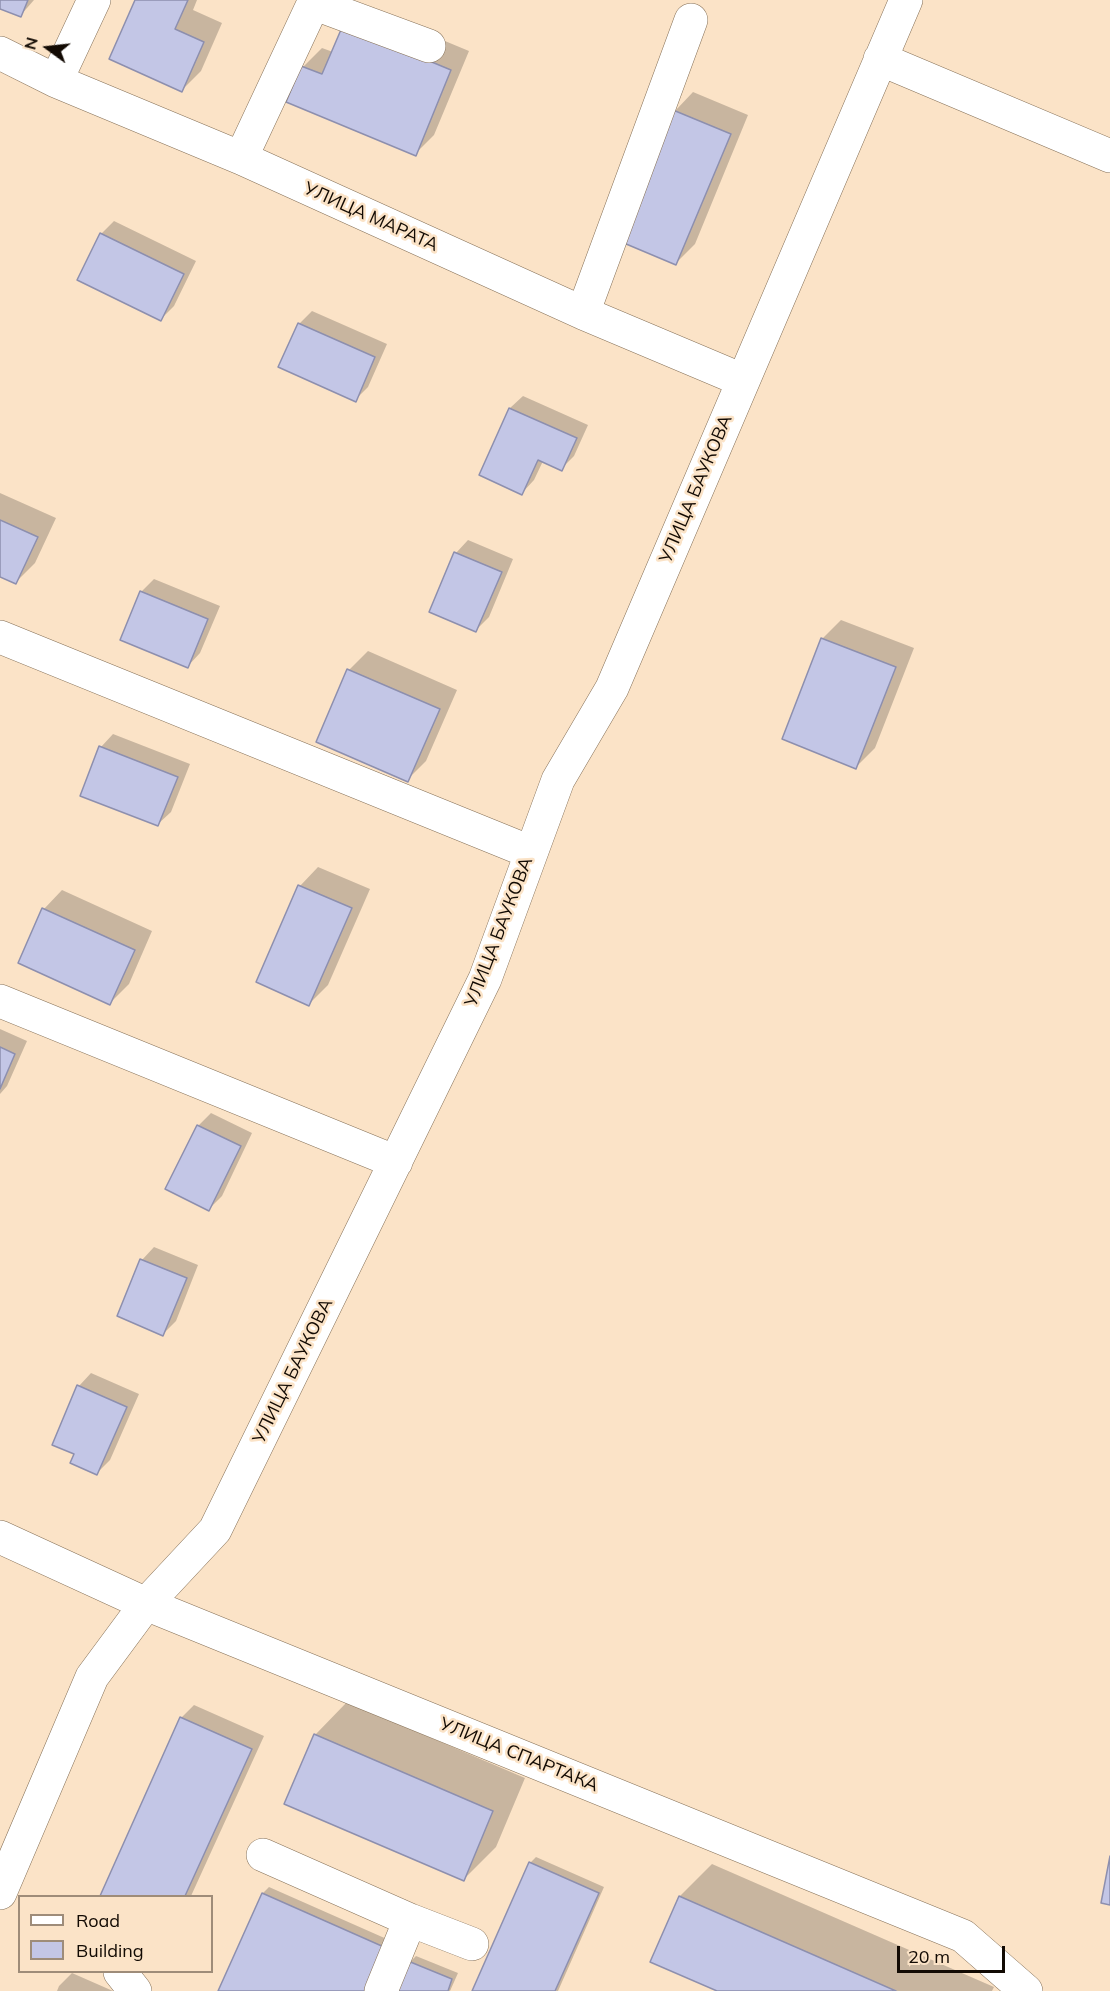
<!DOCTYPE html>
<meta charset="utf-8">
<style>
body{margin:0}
#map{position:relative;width:1110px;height:1991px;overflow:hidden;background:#fbe3c7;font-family:Mulish,sans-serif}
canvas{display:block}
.legend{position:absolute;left:18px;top:1895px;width:195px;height:78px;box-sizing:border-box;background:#fbe3c7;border:2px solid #9e8c79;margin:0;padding:8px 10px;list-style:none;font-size:18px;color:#120a03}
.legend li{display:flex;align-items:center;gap:12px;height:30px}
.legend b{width:30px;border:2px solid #9e8c79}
.north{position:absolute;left:18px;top:18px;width:60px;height:60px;-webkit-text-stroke:4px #fbe3c7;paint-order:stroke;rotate:285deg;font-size:16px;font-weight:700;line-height:24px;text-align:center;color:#120a03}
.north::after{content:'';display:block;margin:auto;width:21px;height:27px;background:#120a03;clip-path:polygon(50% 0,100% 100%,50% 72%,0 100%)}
.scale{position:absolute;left:897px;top:1946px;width:108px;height:27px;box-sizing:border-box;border:3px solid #120a03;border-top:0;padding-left:8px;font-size:18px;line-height:21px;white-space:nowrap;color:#120a03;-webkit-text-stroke:4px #fbe3c7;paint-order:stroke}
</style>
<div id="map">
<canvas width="1110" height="1991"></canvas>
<ul class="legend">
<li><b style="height:8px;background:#fff"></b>Road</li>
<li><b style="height:16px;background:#c3c6e6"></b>Building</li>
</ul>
<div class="north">N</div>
<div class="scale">20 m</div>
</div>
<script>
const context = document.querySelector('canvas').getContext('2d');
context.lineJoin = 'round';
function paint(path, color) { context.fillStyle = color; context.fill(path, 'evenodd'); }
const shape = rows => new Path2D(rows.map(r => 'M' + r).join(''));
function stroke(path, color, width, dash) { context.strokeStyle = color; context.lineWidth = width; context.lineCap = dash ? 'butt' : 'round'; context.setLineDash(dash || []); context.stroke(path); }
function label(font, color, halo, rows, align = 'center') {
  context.font = font + ' Mulish,sans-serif'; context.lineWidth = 5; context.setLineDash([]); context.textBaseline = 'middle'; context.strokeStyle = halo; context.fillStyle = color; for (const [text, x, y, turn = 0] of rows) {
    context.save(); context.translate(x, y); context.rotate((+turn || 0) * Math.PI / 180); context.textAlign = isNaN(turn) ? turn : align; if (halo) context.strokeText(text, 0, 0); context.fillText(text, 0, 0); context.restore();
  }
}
const shadow = shape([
 [0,0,34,0,20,16,0,7],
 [136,0,197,0,193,10,222,23,201,71,182,90],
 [363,7,469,51,434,135,415,154,288,101,303,67,322,48,333,52],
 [693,92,748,115,695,244,676,263,675,111],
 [114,221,196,261,174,306,161,319,101,234],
 [312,311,387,344,368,387,355,400,299,324],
 [523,396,588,425,574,456,561,469,543,461,534,480,522,493,481,474,510,408],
 [0,493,56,518,35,563,16,582,0,575],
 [468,540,513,559,489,617,476,630,456,553],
 [154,579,220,606,200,653,188,666,141,592],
 [841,620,914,648,875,748,856,767,822,639],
 [368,651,457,690,426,761,407,780,349,670],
 [113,734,190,764,171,812,158,824,101,747],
 [318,867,370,889,328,985,309,1004,300,886],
 [62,890,152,931,129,984,110,1003,44,909],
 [0,1029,27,1041,7,1086,0,1094],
 [211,1113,252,1133,222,1196,209,1209,198,1126],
 [154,1247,198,1265,176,1321,163,1334,142,1260],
 [91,1373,139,1394,110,1460,97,1473,76,1453,79,1386],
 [347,1702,525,1778,496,1847,464,1879,315,1735],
 [194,1705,264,1736,191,1896,101,1895,181,1718],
 [536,1857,604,1887,558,1991,474,1991,530,1863],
 [712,1864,994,1987,992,1991,721,1991,680,1896],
 [269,1887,389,1940,366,1991,220,1991,263,1893],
 [416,1956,458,1973,450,1991,398,1991,410,1962],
 [72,1973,113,1991,57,1991,59,1986]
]);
const building = shape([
 [0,0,28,0,21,17,0,9,0,0],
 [135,0,188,0,175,29,204,42,182,92,109,59,135,0],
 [343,25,451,70,416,156,286,102,301,66,322,74,343,25],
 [673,110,731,134,676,265,619,241,673,110],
 [100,233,184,274,161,321,77,280,100,233],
 [298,323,375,357,356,402,278,367,298,323],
 [509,408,577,438,562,471,538,460,522,495,479,475,509,408],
 [0,520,38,537,16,584,0,577,0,520],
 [454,552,502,572,476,632,429,612,454,552],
 [140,591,208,619,188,668,120,640,140,591],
 [821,638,896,667,856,769,782,739,821,638],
 [347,669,440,709,408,782,316,742,347,669],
 [99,746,178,777,158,826,80,796,99,746],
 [298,885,352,908,309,1006,256,982,298,885],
 [42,908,135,950,110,1005,18,963,42,908],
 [0,1047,15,1054,0,1089,0,1047],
 [197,1125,241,1146,209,1211,165,1189,197,1125],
 [140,1259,187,1278,163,1336,117,1316,140,1259],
 [77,1385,127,1407,97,1475,70,1463,74,1454,52,1445,77,1385],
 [180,1717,252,1749,185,1896,100,1896,180,1717],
 [314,1734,493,1811,464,1881,284,1804,314,1734],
 [1110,1856,1110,1905,1101,1903,1110,1856],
 [529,1862,599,1893,555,1991,472,1991,529,1862],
 [262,1893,384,1947,364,1991,218,1991,262,1893],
 [679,1896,896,1991,717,1991,650,1962,679,1896],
 [408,1961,452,1979,448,1991,396,1991,408,1961]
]);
const minor = shape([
 [313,3,429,46],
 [0,53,56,81,241,158,583,313,742,380],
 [880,59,1110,156],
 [56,81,94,0],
 [241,158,315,0],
 [583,313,691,20],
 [0,637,530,852],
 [0,1001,396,1162],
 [0,1537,146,1604,963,1936,1026,1991],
 [263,1855,410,1920,381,1991],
 [0,1893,92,1677,146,1604,215,1530,485,979,558,780,612,688,906,0],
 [410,1920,472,1944],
 [120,1972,135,1991]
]);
const streetNames = [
 ["УЛИЦА МАРАТА",371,217,24],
 ["УЛИЦА БАУКОВА",696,489,-67],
 ["УЛИЦА БАУКОВА",499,932,-69],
 ["УЛИЦА БАУКОВА",293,1371,-64],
 ["УЛИЦА СПАРТАКА",519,1755,22]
];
paint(shadow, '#0003');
paint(building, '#c3c6e6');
stroke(building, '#8d8fae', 1.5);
stroke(minor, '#867158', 34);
stroke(minor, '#fff', 33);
label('18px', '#120a03', '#fbe3c7', streetNames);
</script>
